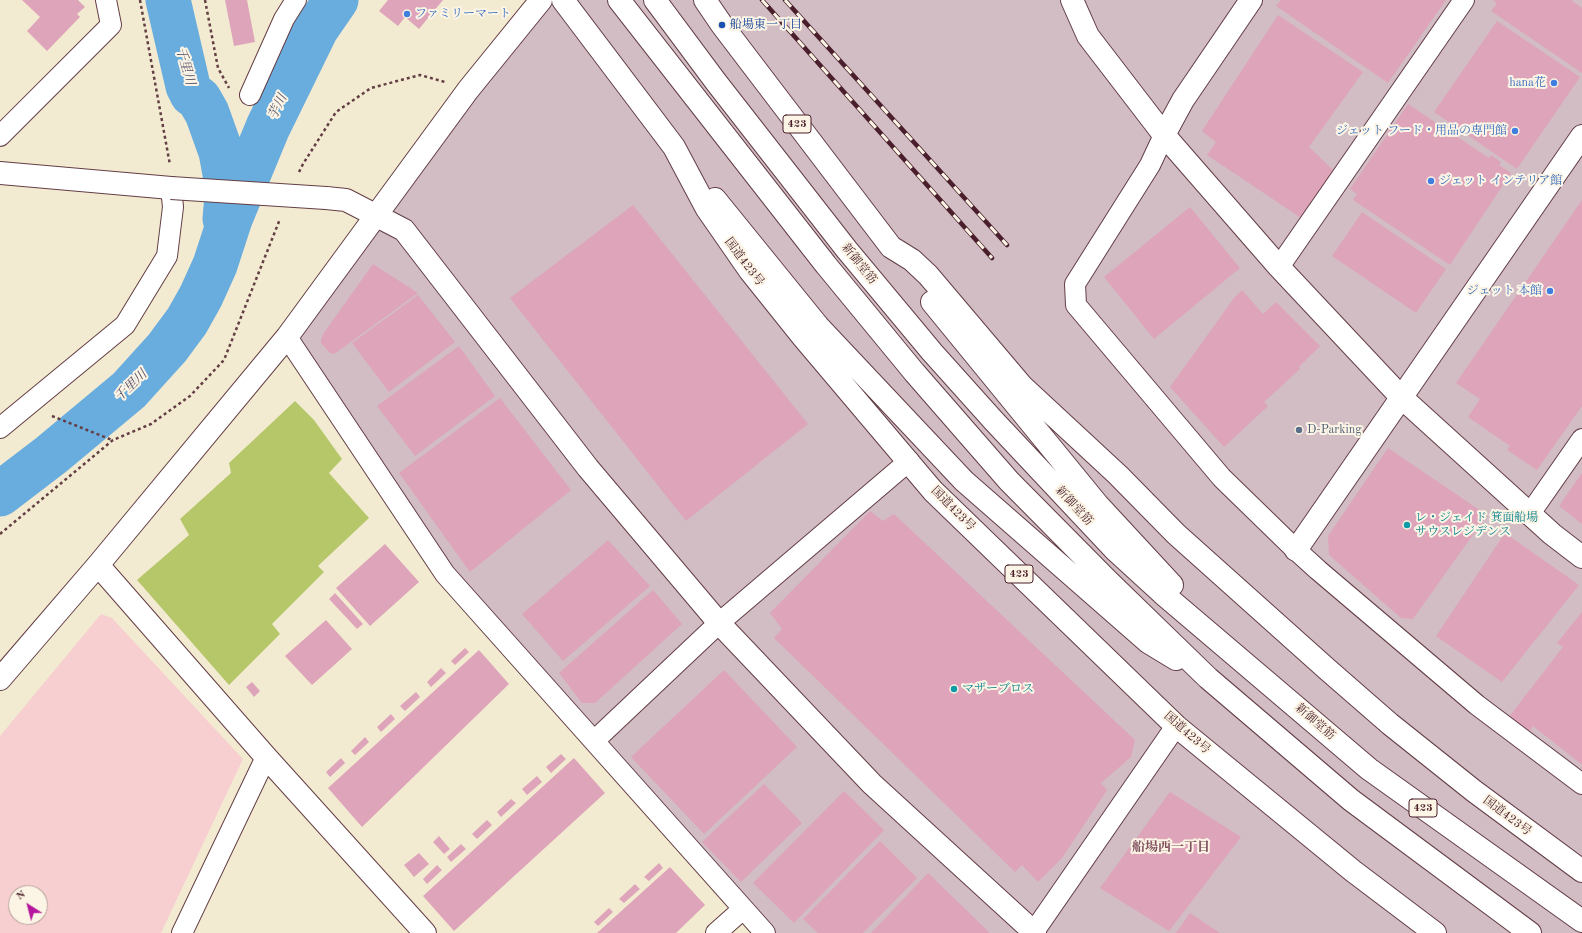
<!DOCTYPE html>
<meta charset="utf-8">
<style>
body{margin:0}
#map{position:relative;width:1582px;height:933px;overflow:hidden;background:#f3ebd1;font-family:"Old Standard TT",serif}
canvas{display:block}
.north{position:absolute;left:8px;top:885px;width:40px;height:40px;box-sizing:border-box;background:#fcf5e5;border:1px solid #b59f9b;border-radius:50%;rotate:324deg;font-size:11px;font-weight:700;line-height:16px;text-align:center;color:#4a1f2b}
.north::after{content:'';display:block;margin:auto;width:14px;height:18px;background:#b5179e;clip-path:polygon(50% 0,100% 100%,50% 72%,0 100%)}
</style>
<div id="map">
<canvas width="1582" height="933"></canvas>
<div class="north">N</div>
</div>
<script>
const context = document.querySelector('canvas').getContext('2d');
context.lineJoin = 'round';
function paint(path, color) { context.fillStyle = color; context.fill(path, 'evenodd'); }
const shape = rows => new Path2D(rows.map(r => 'M' + r).join(''));
function stroke(path, color, width, dash) { context.strokeStyle = color; context.lineWidth = width; context.lineCap = dash ? 'butt' : 'round'; context.setLineDash(dash || []); context.stroke(path); }
function label(font, color, halo, rows, align = 'center') {
  context.font = font + ' "Old Standard TT","Noto Serif JP",serif'; context.lineWidth = 4; context.setLineDash([]); context.textBaseline = 'middle'; context.strokeStyle = halo; context.fillStyle = color; for (const [text, x, y, turn = 0] of rows) {
    context.save(); context.translate(x, y); context.rotate((+turn || 0) * Math.PI / 180); context.textAlign = isNaN(turn) ? turn : align; if (halo) context.strokeText(text, 0, 0); context.fillText(text, 0, 0); context.restore();
  }
}
const built = shape([
 [101,614,112,618,243,759,161,933,0,933,0,736],
 [16,893,40,893,40,917,16,917]
]);
const industrial = shape([
 [541,0,1582,0,1582,933,765,933,445,574,287,337]
]);
const green = shape([
 [295,401,314,420,342,459,329,473,369,518,318,566,324,572,272,624,280,634,229,685,137,580,189,535,180,519,231,473,229,463]
]);
const river = shape([
 [168,0,188,86,192,94,199,99,207,113,221,152,226,179,227,195,225,219],
 [0,494,51,455,129,390,167,348,187,321,201,296,215,265,230,219,268,127,316,29,336,0]
]);
const building = shape([
 [22,0,78,0,85,7,77,14,80,17,47,51,27,31,40,17],
 [225,0,247,0,255,42,234,46],
 [388,0,443,0,419,29,405,17,398,26,379,11],
 [1281,0,1446,0,1388,83,1276,6],
 [1493,0,1571,0,1582,8,1582,73,1491,11,1497,3],
 [1278,15,1363,72,1309,147,1333,170,1301,218,1207,155,1216,142,1202,131],
 [1497,21,1580,77,1517,169,1434,112],
 [1408,104,1489,158,1491,155,1501,162,1499,165,1511,173,1450,265,1353,200,1357,194,1350,189],
 [1582,200,1582,406,1537,470,1507,450,1510,446,1468,417,1480,399,1456,383],
 [633,205,808,424,686,521,510,298],
 [1190,207,1240,268,1154,339,1104,277],
 [1362,212,1446,269,1416,313,1332,256],
 [373,264,418,293,337,352,333,354,329,352,321,343,321,340,323,334],
 [1242,290,1263,314,1276,302,1320,346,1299,367,1300,369,1264,402,1268,406,1224,447,1170,387,1234,298],
 [418,295,455,342,389,392,352,343],
 [459,346,495,396,415,456,377,406],
 [500,398,571,490,470,572,399,473],
 [1388,448,1487,515,1413,619,1401,618,1329,555,1328,536],
 [1582,473,1582,524,1559,506],
 [870,511,883,521,894,514,1135,740,1131,757,1101,783,1107,790,1062,858,1038,882,1022,865,1015,872,774,638,782,629,770,613],
 [1505,533,1579,585,1502,682,1436,636],
 [608,540,650,586,563,661,522,614],
 [385,544,419,582,370,626,336,588],
 [653,590,682,624,595,703,582,703,559,673],
 [335,593,363,624,357,629,329,599],
 [1582,612,1582,763,1581,764,1533,726,1528,734,1508,718,1563,647,1557,643],
 [326,620,352,649,312,685,285,656],
 [465,648,469,652,455,665,451,661],
 [479,650,509,684,362,827,328,788],
 [441,668,446,673,431,687,427,682],
 [724,670,797,747,704,834,631,757],
 [252,682,260,691,254,697,246,687],
 [416,692,420,697,405,711,400,706],
 [391,714,395,719,381,732,377,727],
 [365,737,369,742,355,755,351,751],
 [561,754,566,759,551,773,546,767],
 [341,758,345,763,330,777,326,772],
 [574,758,605,793,454,931,423,896],
 [537,776,542,782,527,795,522,789],
 [764,784,802,823,741,882,702,842],
 [844,791,884,830,794,923,753,883],
 [1170,792,1241,837,1169,931,1100,888],
 [511,799,516,803,501,817,497,812],
 [487,820,492,825,477,839,472,834],
 [439,836,450,849,444,854,433,842],
 [880,841,917,878,863,933,818,933,803,919],
 [461,844,466,849,451,862,447,857],
 [419,853,429,864,414,877,404,865],
 [659,863,663,868,649,881,644,877],
 [437,865,442,870,427,884,423,879],
 [670,867,705,905,676,933,597,933],
 [928,873,989,932,988,933,871,933],
 [635,884,640,889,624,903,619,899],
 [609,908,613,912,598,926,594,922],
 [1190,913,1220,933,1176,933]
]);
const path = shape([
 [140,0,170,165],
 [205,0,218,68,229,88],
 [299,172,303,164,336,112,371,88,420,75,445,82],
 [52,416,112,440],
 [0,534,113,440,151,424,190,396,224,360,280,219]
]);
const street = shape([
 [250,95,284,19,296,0],
 [1164,135,1150,165,1075,284,1076,305,1222,478,1296,550,1318,570,1477,705,1582,784],
 [0,136,111,25,106,0],
 [1279,267,1464,0],
 [287,337,445,574,765,933],
 [0,428,125,325,167,256,173,207,171,188],
 [1529,515,1582,439],
 [594,741,719,623,909,461],
 [182,933,266,757],
 [716,933,743,909],
 [1033,933,1176,726]
]);
const secondary = shape([
 [1072,0,1088,36,1164,135,1279,267,1401,397,1552,534,1582,557],
 [1164,135,1183,100,1251,0],
 [0,173,171,188],
 [326,198,346,200,404,230,588,468,719,623,872,784,1035,933],
 [1296,550,1582,136],
 [98,565,266,757,425,933],
 [0,679,98,565,287,337,468,90,541,0]
]);
const highway = shape([
 [563,0,674,147,707,209,750,271,802,336,933,491,1176,726,1353,871,1435,933],
 [619,0,826,265,914,372,1009,481,1107,580,1208,678,1351,800,1530,933],
 [655,0,716,82,847,250,932,352,993,420,1116,551,1162,593,1369,769,1582,921],
 [705,0,722,25,891,247,912,260,928,275,1022,386,1118,475,1176,534,1328,670,1390,724,1474,791,1582,871],
 [715,199,818,326,964,481,1148,642,1176,659],
 [932,302,1098,505,1172,585]
]);
const rail = shape([
 [762,0,992,258],
 [785,0,1007,245]
]);
const secondaryBridge = shape([
 [171,188,326,198]
]);
const markers = [
 [407,14,4,"#3f7fe0"],
 [722,25,4,"#1a4fb4"],
 [1554,83,4,"#3f7fe0"],
 [1515,131,4,"#3f7fe0"],
 [1431,181,4,"#3f7fe0"],
 [1550,291,4,"#3f7fe0"],
 [1299,430,4,"#5c6f8a"],
 [1407,525,4,"#0f9aa8"],
 [954,689,4,"#0f9aa8"]
];
const shields = [
 [797,124,28],
 [1019,574,28],
 [1423,808,28]
];
const shieldNames = [
 ["423",797,124],
 ["423",1019,574],
 ["423",1423,808]
];
const shopNames = [
 ["ファミリーマート",415,14,"left"],
 ["hana花",1546,83],
 ["ジェット フード・用品の専門館",1507,131],
 ["ジェット インテリア館",1439,181,"left"],
 ["ジェット 本館",1542,291]
];
const transitNames = [
 ["船場東一丁目",730,25]
];
const streetNames = [
 ["国道423号",744,262,53],
 ["新御堂筋",859,264,51],
 ["新御堂筋",1074,506,47],
 ["国道423号",953,509,45],
 ["新御堂筋",1315,722,41],
 ["国道423号",1187,733,41],
 ["国道423号",1507,816,37]
];
const serviceNames = [
 ["D-Parking",1307,430]
];
const cultureNames = [
 ["レ・ジェイド 箕面船場",1415,518],
 ["サウスレジデンス",1415,532],
 ["マザーブロス",962,689]
];
const waterNames = [
 ["千里川",185,66,74],
 ["芋川",278,107,-64],
 ["千里川",131,386,-44]
];
const neighbourhoodNames = [
 ["船場西一丁目",1171,848]
];
paint(built, '#f7cfd0');
paint(industrial, '#d2bdc5');
paint(green, '#b6c76a');
stroke(river, '#69acde', 45);
paint(building, '#dea4ba');
stroke(street, '#633e44', 22);
stroke(secondary, '#633e44', 24);
stroke(highway, '#633e44', 24);
stroke(path, '#633e44', 2.5, [3, 3]);
stroke(street, '#fff', 20);
stroke(secondary, '#fff', 22);
stroke(highway, '#fff', 22);
stroke(rail, '#4a1f2b', 4.5);
stroke(rail, '#fcf5e5', 3, [9]);
stroke(secondaryBridge, '#633e44', 24, []);
stroke(secondaryBridge, '#fff', 22);
for (const [x, y, r, color] of markers) { const dot = new Path2D(); dot.arc(x, y, r, 0, 2 * Math.PI); context.fillStyle = color; context.fill(dot); stroke(dot, '#fcf5e5', 1.5); }
for (const [x, y, w] of shields) { const box = new Path2D(); box.roundRect(x - w / 2, y - 9, w, 18, 3); context.fillStyle = '#fcf5e5'; context.fill(box); stroke(box, '#4a1f2b', 1); }
label('bold 11px', '#4a1f2b', null, shieldNames);
label('12px', '#366cbe', '#fcf5e5', shopNames, 'right');
label('12px', '#164399', '#fcf5e5', transitNames, 'left');
label('12px', '#4a1f2b', '#fcf5e5', streetNames);
label('12px', '#4e5e75', '#fcf5e5', serviceNames, 'left');
label('12px', '#0d838f', '#fcf5e5', cultureNames, 'left');
label('italic 13px', '#55506a', '#fcf5e5', waterNames);
label('bold 13px', '#7e4e5d', '#fcf5e5', neighbourhoodNames);
</script>
